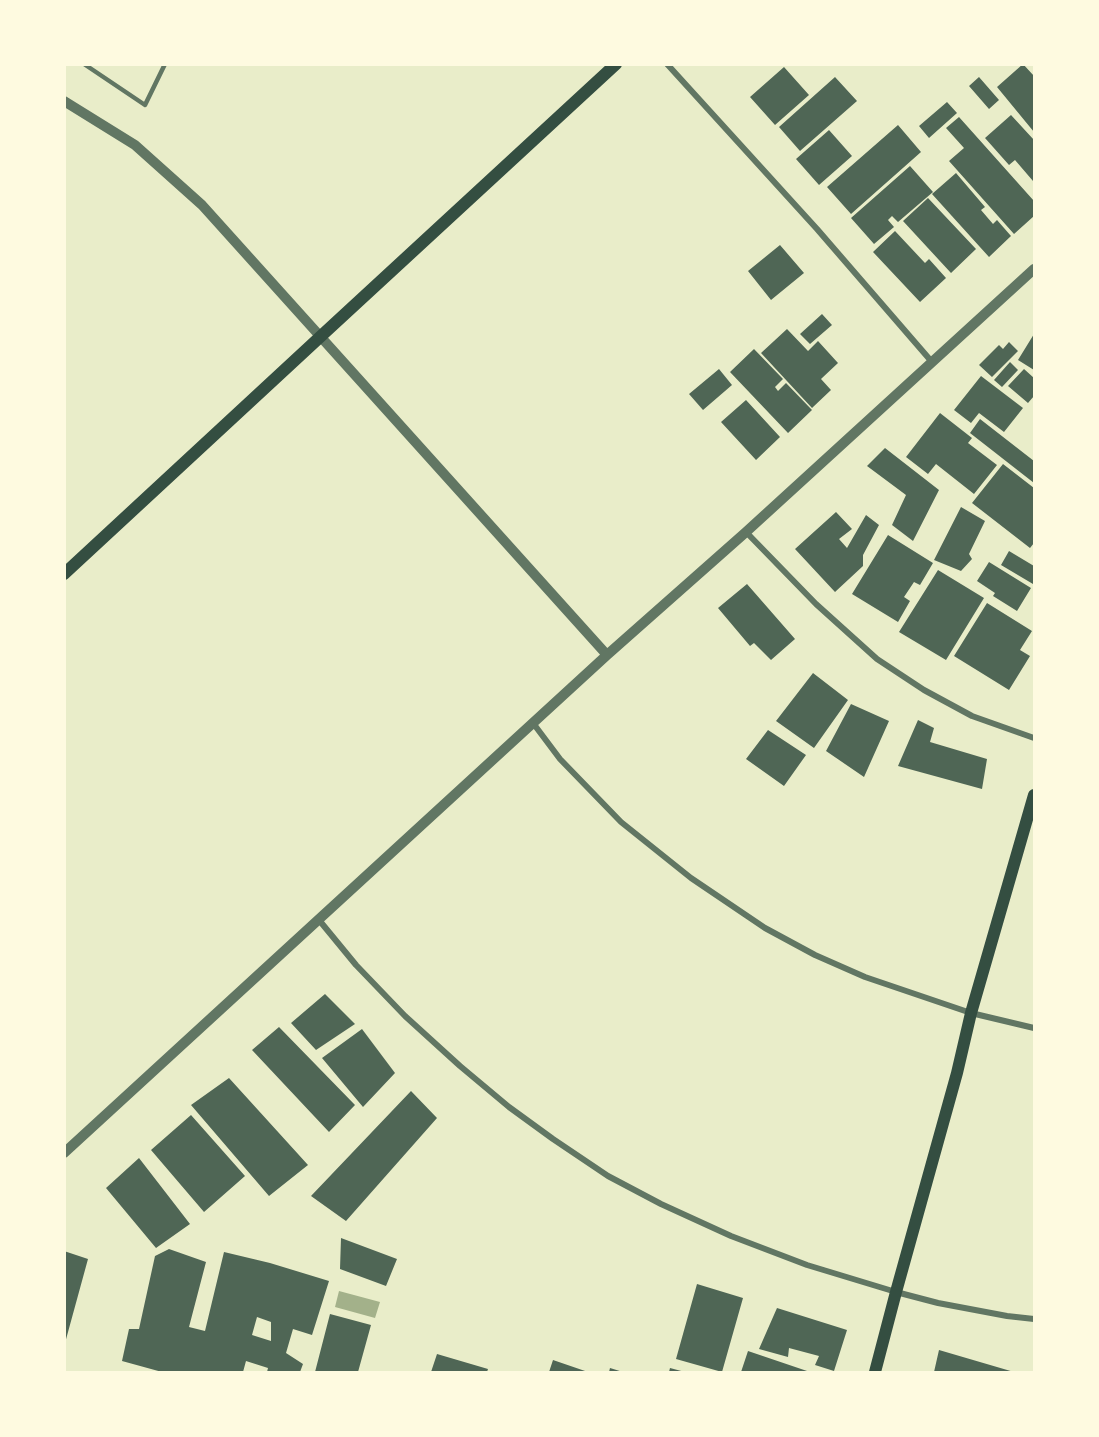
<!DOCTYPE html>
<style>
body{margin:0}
#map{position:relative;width:1099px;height:1437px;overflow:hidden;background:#e9edc9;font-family:"Exo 2",sans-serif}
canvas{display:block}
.frame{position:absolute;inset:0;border:66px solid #fefae0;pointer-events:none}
</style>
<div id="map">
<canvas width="1099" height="1437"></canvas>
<div class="frame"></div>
</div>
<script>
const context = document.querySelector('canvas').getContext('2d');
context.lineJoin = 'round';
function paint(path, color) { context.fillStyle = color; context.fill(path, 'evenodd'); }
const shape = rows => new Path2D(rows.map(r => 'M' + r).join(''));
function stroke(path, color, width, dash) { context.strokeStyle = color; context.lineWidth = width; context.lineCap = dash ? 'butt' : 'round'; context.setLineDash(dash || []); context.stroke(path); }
const water = shape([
 [339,1291,380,1302,375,1318,335,1307]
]);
const building = shape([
 [1023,64,1034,76,1034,132,997,87],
 [784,67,809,95,775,125,750,97],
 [835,77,857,101,800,151,779,127],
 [979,77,999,100,989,109,969,86],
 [947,102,957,113,929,138,919,126],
 [1011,115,1034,140,1034,179,1033,181,1015,160,1009,165,985,138],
 [959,117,1034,201,1034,216,1014,234,949,161,964,148,946,128],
 [898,125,921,152,851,214,827,187],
 [829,130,852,156,819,185,796,159],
 [910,166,933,192,898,222,892,216,888,220,894,227,874,244,851,218],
 [956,173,985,207,981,210,993,224,997,220,1011,236,989,257,932,194],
 [928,198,976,249,951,273,903,221],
 [895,231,925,263,929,259,946,278,920,302,873,252],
 [780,245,804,273,771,300,748,271],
 [822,314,832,325,810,344,800,334],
 [787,329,808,351,818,341,838,363,821,379,831,390,812,408,761,353],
 [1034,334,1034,370,1018,360],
 [1009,342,1018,351,992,377,979,365,999,345,1003,349],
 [754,349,783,379,775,387,778,391,786,383,812,410,788,433,730,372],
 [1010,362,1018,370,1002,387,994,380],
 [719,369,732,385,703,410,689,394],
 [1024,369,1034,378,1034,396,1028,403,1008,386],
 [981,376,1023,408,1004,432,979,413,971,423,954,410],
 [746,400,780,437,756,460,721,422],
 [940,413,972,438,968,443,997,465,974,494,936,464,928,474,906,457],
 [980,419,1034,461,1034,483,970,433],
 [885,448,939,490,913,541,892,525,906,495,867,466],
 [1003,464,1034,488,1034,543,1030,548,972,503],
 [961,507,985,521,969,554,972,559,961,571,934,560],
 [836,512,852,529,839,539,847,548,866,515,879,525,863,555,863,566,835,592,795,549],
 [888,535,933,563,920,585,914,582,904,597,910,601,898,622,852,594],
 [1009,551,1034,566,1034,582,1033,584,1001,565],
 [989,562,1031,588,1017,611,993,596,995,593,977,581],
 [938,570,984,598,946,660,899,632],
 [747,584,795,639,771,660,754,643,750,646,718,608],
 [987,603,1032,631,1020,650,1030,656,1009,690,954,656],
 [813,673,848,700,814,748,776,721],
 [851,704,889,721,864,777,826,751],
 [918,720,934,728,930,742,987,759,982,789,898,766],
 [768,730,806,755,784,786,746,759],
 [325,994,355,1024,316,1050,291,1023],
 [279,1027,355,1105,329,1132,252,1050],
 [362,1029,395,1073,363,1107,322,1058],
 [229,1078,308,1165,269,1196,191,1105],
 [411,1091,437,1118,346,1221,311,1196],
 [191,1115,245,1176,204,1212,151,1150],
 [139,1158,190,1224,156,1248,106,1188],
 [341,1238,397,1259,386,1286,340,1269],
 [169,1249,206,1262,189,1327,205,1331,224,1252,270,1263,329,1281,312,1335,293,1329,286,1353,303,1364,300,1372,267,1372,268,1368,246,1361,243,1372,162,1372,122,1361,129,1329,139,1329,155,1256],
 [257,1317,271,1322,271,1341,252,1335],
 [64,1251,88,1259,65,1343,64,1343],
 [697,1284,743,1298,722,1372,676,1359],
 [777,1308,847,1330,834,1371,815,1365,819,1356,789,1348,788,1357,759,1349],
 [330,1314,371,1325,358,1372,315,1372],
 [939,1350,1014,1372,934,1372],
 [748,1351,810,1372,741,1372],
 [437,1354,488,1369,487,1372,431,1372],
 [553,1360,588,1372,549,1372],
 [610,1368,623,1372,609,1372],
 [670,1368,685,1372,669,1372]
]);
const service = shape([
 [84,64,145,105,165,64]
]);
const minor = shape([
 [667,64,817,229,932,362],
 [746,532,816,604,877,659,924,690,972,716,1034,738],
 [533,723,560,759,621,822,691,878,765,928,815,955,865,977,971,1013,1034,1028],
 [319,920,356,965,405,1016,460,1066,509,1107,553,1139,608,1176,661,1204,731,1236,807,1265,896,1292,938,1303,1007,1316,1034,1319]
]);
const tertiary = shape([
 [64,101,135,145,202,205,607,655],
 [64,1153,607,655,746,532,1034,269]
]);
const secondary = shape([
 [64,574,320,337,616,64],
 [875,1372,896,1292,957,1073,971,1013,1034,795]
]);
paint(water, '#a3b18a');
paint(building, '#4f6655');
stroke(service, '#617663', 4.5);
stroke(minor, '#617663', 6);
stroke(tertiary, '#617663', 10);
stroke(secondary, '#344e41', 12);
</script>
